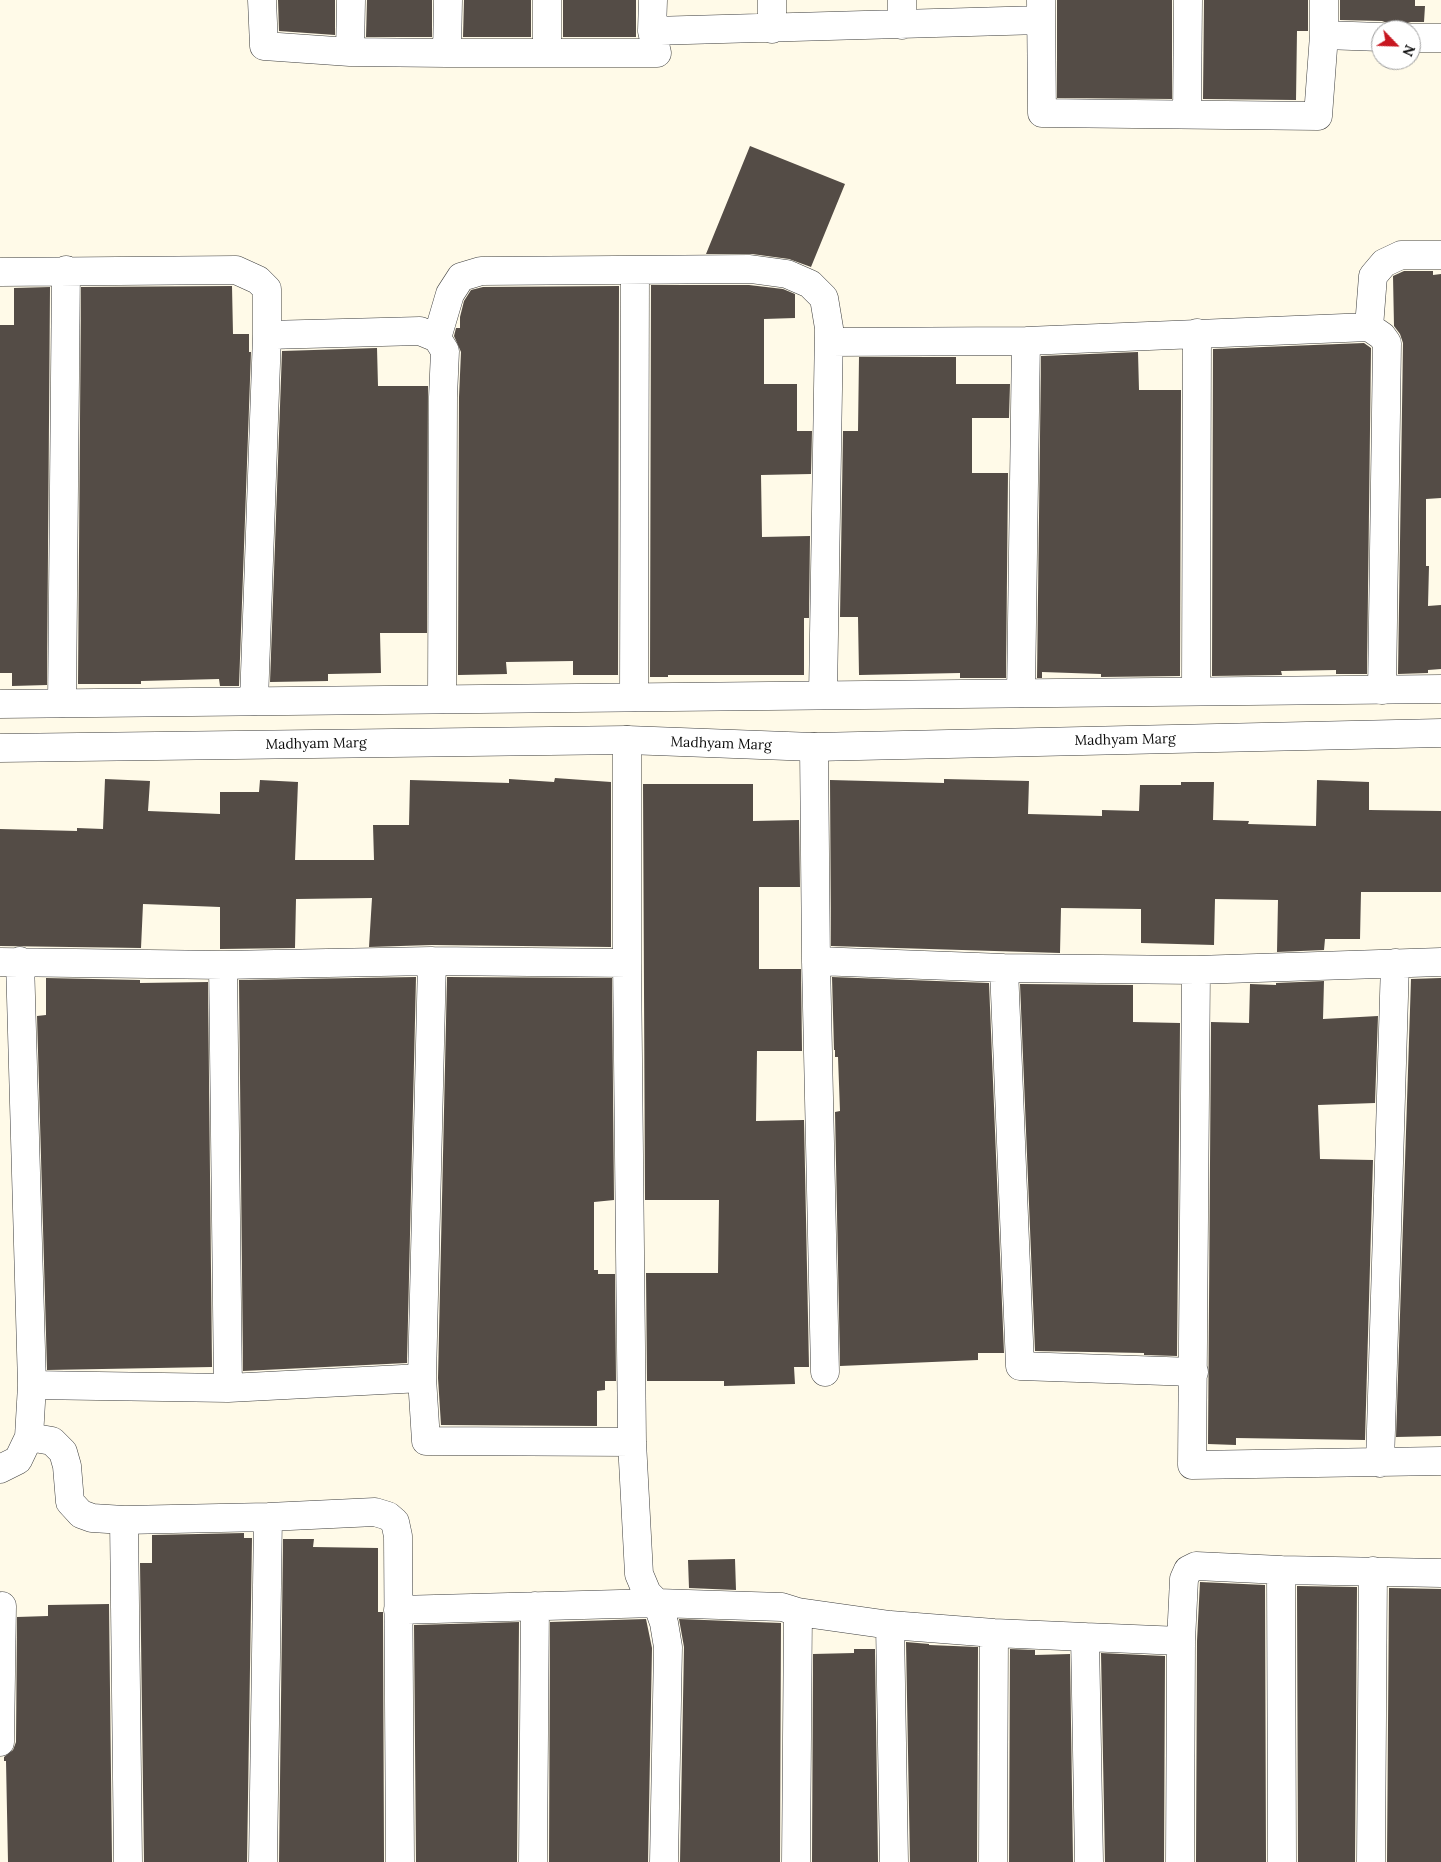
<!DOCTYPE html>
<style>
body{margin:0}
#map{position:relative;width:1441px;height:1862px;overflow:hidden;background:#fffae8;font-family:Lora,serif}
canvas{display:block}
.north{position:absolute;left:1371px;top:20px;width:50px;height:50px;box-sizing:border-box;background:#fff;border:1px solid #9d9d9d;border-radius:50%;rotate:114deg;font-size:14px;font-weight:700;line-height:20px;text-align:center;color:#0b0b0b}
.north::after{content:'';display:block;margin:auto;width:18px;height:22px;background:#c71720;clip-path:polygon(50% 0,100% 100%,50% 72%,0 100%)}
</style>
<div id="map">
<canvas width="1441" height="1862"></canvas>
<div class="north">N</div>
</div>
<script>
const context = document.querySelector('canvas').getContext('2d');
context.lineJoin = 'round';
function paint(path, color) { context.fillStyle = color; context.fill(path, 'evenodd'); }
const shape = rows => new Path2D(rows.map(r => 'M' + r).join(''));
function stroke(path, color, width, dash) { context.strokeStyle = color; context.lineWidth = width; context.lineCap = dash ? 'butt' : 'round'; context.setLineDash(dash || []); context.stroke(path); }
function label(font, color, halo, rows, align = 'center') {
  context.font = font + ' Lora,serif'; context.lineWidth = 5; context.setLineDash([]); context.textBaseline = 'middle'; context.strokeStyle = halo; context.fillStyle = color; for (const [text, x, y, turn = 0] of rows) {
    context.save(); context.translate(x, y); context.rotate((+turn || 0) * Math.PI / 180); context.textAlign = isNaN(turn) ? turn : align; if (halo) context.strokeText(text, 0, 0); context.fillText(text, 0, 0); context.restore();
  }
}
const building = shape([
 [278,0,335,0,335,35,279,31],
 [367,0,432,0,432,37,366,37],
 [464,0,531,0,531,37,463,37],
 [563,0,636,0,636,37,563,37],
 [1057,0,1172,0,1172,99,1057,98],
 [1204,0,1308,0,1308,31,1297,31,1296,100,1203,99],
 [1340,0,1415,0,1415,6,1425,6,1424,22,1411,22,1404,24,1398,30,1395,30,1390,24,1382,21,1340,20],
 [750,146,845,184,811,267,789,259,752,254,706,254],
 [1404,271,1433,271,1433,275,1441,274,1441,498,1426,499,1426,566,1429,566,1428,606,1441,605,1441,669,1428,670,1428,673,1398,674,1403,343,1400,334,1394,326,1393,276],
 [651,285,749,285,783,289,795,294,795,318,764,319,764,384,797,384,797,431,812,431,811,474,761,475,762,537,810,536,809,618,804,618,804,675,668,675,668,677,650,677],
 [232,286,233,334,249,334,249,352,251,352,239,686,220,686,219,679,141,681,141,684,78,684,81,287],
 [619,286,618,675,573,675,573,661,506,662,507,674,458,675,459,397,461,352,454,336,456,328,460,328,460,317,464,301,471,290,483,287],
 [50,287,47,685,12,686,12,673,0,673,0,325,14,325,14,288],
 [1364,343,1371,348,1367,674,1336,674,1336,670,1281,671,1282,675,1212,676,1213,349],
 [377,348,378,386,428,386,427,633,380,633,381,673,328,674,328,681,270,682,282,351],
 [1138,352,1139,390,1181,390,1180,676,1101,677,1101,674,1042,672,1042,678,1037,678,1041,356],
 [859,357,956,357,956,384,1010,384,1009,418,972,418,972,473,1008,473,1006,678,960,678,960,673,859,675,858,617,840,617,843,431,858,431],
 [555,778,611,782,611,947,432,945,369,947,372,898,296,899,295,948,220,949,220,907,143,904,141,948,0,946,0,829,77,831,77,828,103,829,105,779,150,781,148,811,220,814,220,792,259,792,260,780,298,782,295,860,374,860,373,825,409,825,410,780,509,783,509,779,554,782],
 [944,779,1029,781,1028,814,1102,816,1102,810,1139,811,1140,785,1181,785,1181,782,1214,782,1213,820,1249,821,1248,824,1316,826,1317,780,1369,782,1369,810,1441,811,1441,892,1361,892,1360,939,1325,939,1324,950,1277,952,1278,900,1215,899,1214,945,1141,943,1141,909,1061,908,1060,953,831,946,830,780,944,783],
 [643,784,753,784,753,821,799,820,800,887,759,887,759,969,801,969,802,1051,757,1051,756,1121,804,1120,809,1367,794,1367,795,1384,724,1386,724,1381,647,1381,646,1273,718,1273,719,1200,645,1200],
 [416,977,407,1363,243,1371,239,980],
 [447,977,612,978,614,1200,594,1202,594,1270,598,1270,598,1274,615,1274,616,1381,605,1381,605,1390,597,1391,597,1426,441,1425,438,1378],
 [832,977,989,983,1004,1353,978,1353,978,1360,840,1366,835,1112,840,1111,838,1057,835,1057,835,1050,834,1050],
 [46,978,140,980,140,983,208,982,212,1367,47,1370,37,1016,46,1015],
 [1441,978,1441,1436,1396,1437,1411,979],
 [1324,981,1323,1019,1378,1016,1375,1103,1318,1105,1320,1159,1373,1160,1365,1440,1236,1438,1236,1445,1208,1444,1211,1022,1249,1023,1250,984,1276,985,1276,983],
 [1020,984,1133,985,1133,1022,1180,1023,1177,1356,1144,1355,1144,1353,1035,1351],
 [244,1533,244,1538,252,1538,247,1862,144,1862,140,1563,152,1563,152,1535],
 [283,1539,314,1539,313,1547,378,1548,378,1612,383,1612,384,1862,279,1862],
 [735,1559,736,1590,689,1588,688,1560],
 [1200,1582,1265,1585,1266,1862,1196,1862,1197,1641],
 [1297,1586,1357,1587,1355,1862,1298,1862],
 [1389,1588,1441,1589,1441,1862,1387,1862],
 [109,1604,112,1862,8,1862,6,1761,4,1761,4,1757,13,1750,16,1742,17,1617,48,1616,48,1605],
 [646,1619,652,1648,648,1862,549,1862,550,1622],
 [679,1619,781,1623,780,1862,680,1862,684,1647],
 [519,1622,517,1862,416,1862,414,1625],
 [906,1642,929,1644,929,1645,978,1647,977,1862,910,1862],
 [854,1649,875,1649,878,1862,812,1862,813,1654,854,1653],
 [1010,1649,1035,1650,1035,1655,1070,1654,1073,1862,1009,1862],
 [1101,1653,1165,1656,1164,1862,1105,1862]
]);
const minor = shape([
 [262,0,264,46,350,52,447,53,657,53,652,31,653,0],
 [547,0,547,52],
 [902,0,902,25],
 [1041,0,1042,113,1318,116,1324,35,1324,0],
 [772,29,772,0],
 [652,31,1041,20],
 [1324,35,1381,37],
 [1411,38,1441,38],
 [350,52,351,0],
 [447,53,448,0],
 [1187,113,1188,0],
 [0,272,236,270,258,280,267,289,267,335,254,701],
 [1369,327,1373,276,1384,263,1401,255,1441,255],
 [267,335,420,331,437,338,445,351,443,397,442,699],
 [437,338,450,294,461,277,481,271,750,269,787,274,810,284,824,298,829,328,823,695],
 [829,342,1026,341,1369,327,1382,336,1387,343,1382,690],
 [1196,691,1197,333],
 [1021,693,1026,341],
 [634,697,635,270],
 [62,703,66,270],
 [627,740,627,963,632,1442,639,1574,647,1593,657,1603,664,1623,668,1647,664,1862],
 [814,747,816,961,825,1372],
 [432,961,422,1378,426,1441,632,1442],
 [816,961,1004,968,1196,970,1441,962],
 [0,962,223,965,432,961,627,963],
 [223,965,228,1388],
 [1004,968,1020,1366,1194,1372],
 [1196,970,1192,1465,1441,1461],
 [32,1385,228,1388,422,1378],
 [29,1437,52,1441,63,1452,67,1466,70,1502,81,1514,92,1518,124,1520,268,1517,375,1512,388,1516,395,1522,398,1536,400,1862],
 [1380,1463,1395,963],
 [0,1469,18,1460,29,1437,32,1385,20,961],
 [124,1520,128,1862],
 [1281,1570,1441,1573],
 [398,1610,657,1603,782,1607,798,1612,890,1625,994,1633,1085,1637,1089,1862],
 [890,1625,894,1862],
 [1085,1637,1181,1641],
 [0,1742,2,1606],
 [263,1862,268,1517],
 [533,1862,535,1606],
 [796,1862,798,1612],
 [993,1862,994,1633],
 [1180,1862,1181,1641,1184,1579,1188,1570,1196,1566,1281,1570,1282,1862],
 [1371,1862,1373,1571]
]);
const tertiary = shape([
 [0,704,1441,689],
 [0,748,627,740,814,747,1441,733]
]);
const streetNames = [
 ["Madhyam Marg",1125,740,-1],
 ["Madhyam Marg",316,744,-1],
 ["Madhyam Marg",721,744,2]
];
paint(building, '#544c46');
stroke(minor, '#3e3e3e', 29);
stroke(tertiary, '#3e3e3e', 29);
stroke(minor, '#fff', 28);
stroke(tertiary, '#fff', 28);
label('14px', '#0b0b0b', '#fff', streetNames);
</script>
